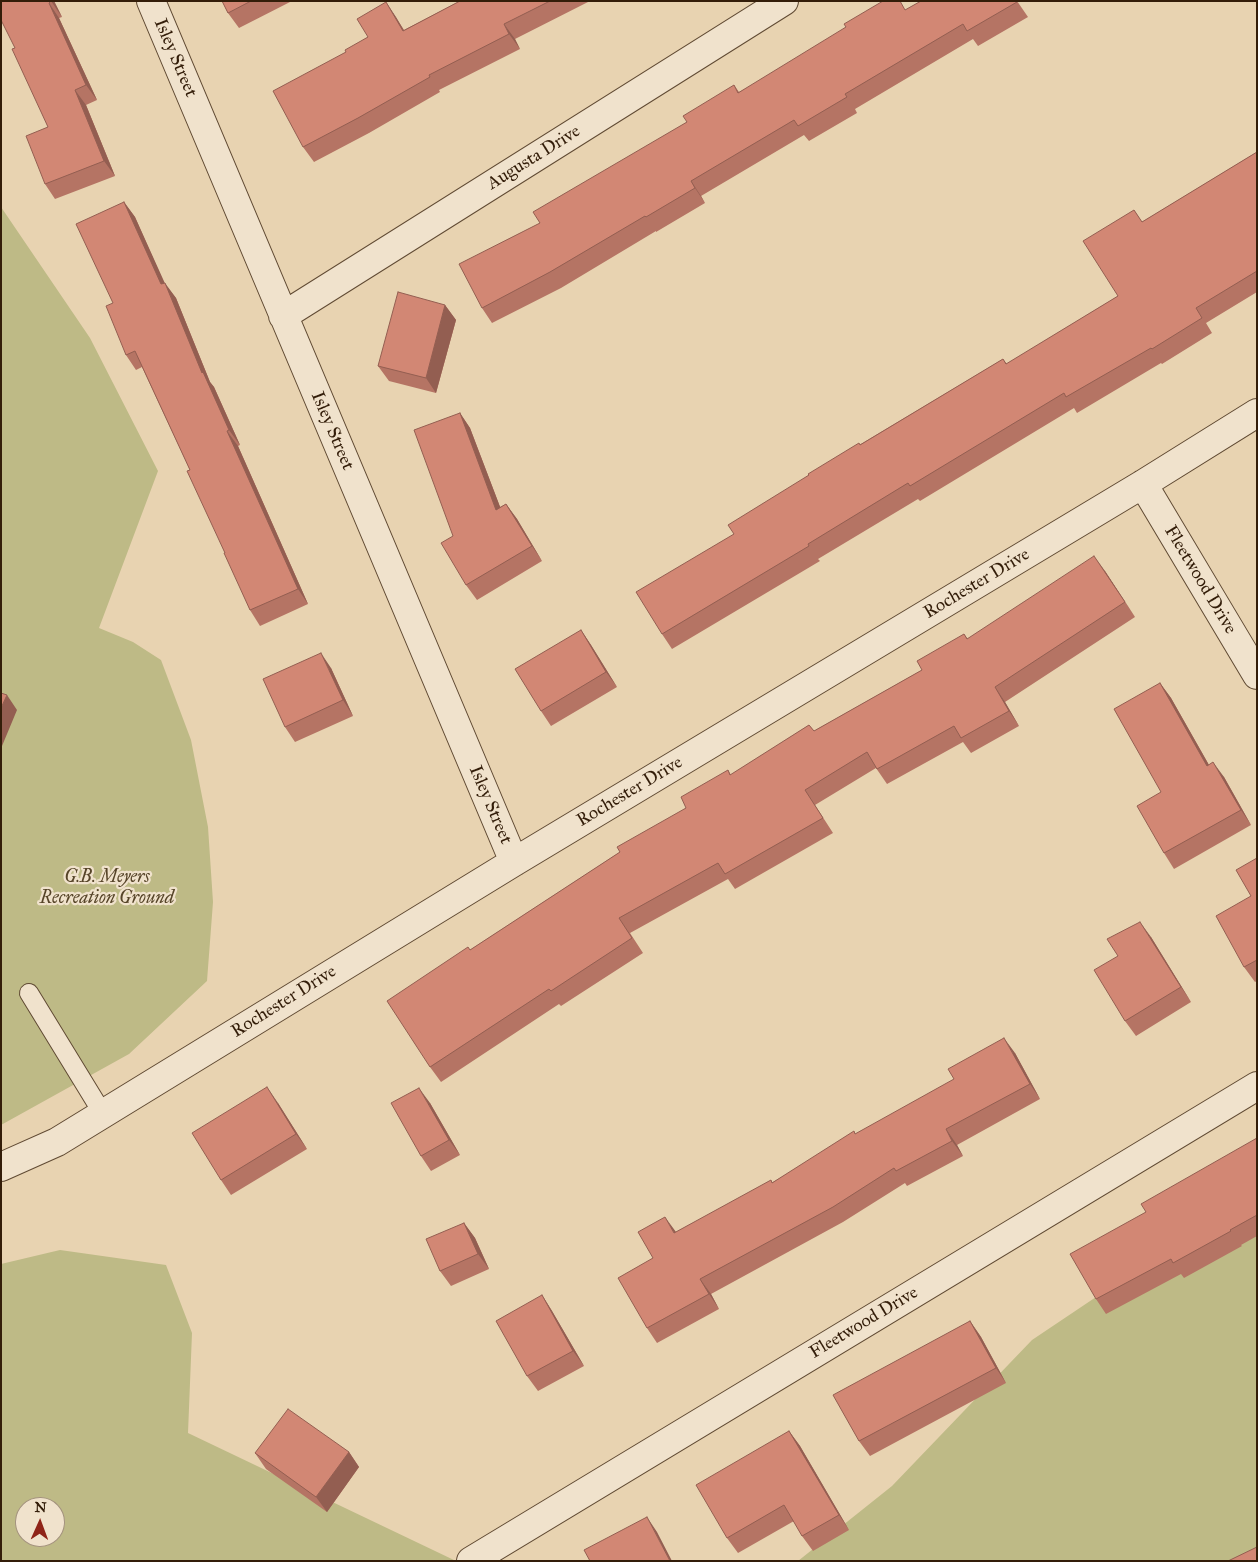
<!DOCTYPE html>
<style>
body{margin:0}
#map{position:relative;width:1258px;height:1562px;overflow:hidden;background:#e8d3b1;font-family:"IM FELL Great Primer",serif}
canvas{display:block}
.frame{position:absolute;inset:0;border:2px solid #331d09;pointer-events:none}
.north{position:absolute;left:15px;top:1497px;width:50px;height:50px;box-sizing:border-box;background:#f0e2cc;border:1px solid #a4937e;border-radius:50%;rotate:2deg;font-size:14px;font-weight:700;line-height:20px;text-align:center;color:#331d09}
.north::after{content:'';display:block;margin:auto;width:18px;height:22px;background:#8f2418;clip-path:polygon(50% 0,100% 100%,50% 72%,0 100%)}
</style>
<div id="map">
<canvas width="1258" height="1562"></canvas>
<div class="frame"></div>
<div class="north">N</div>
</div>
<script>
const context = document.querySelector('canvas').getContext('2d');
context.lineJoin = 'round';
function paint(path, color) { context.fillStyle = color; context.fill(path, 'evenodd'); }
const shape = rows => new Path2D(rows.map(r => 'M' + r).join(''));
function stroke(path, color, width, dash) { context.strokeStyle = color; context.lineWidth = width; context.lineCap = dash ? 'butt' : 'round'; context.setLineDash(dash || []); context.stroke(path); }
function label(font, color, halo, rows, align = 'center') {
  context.font = font + ' "IM FELL Great Primer",serif'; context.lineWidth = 4.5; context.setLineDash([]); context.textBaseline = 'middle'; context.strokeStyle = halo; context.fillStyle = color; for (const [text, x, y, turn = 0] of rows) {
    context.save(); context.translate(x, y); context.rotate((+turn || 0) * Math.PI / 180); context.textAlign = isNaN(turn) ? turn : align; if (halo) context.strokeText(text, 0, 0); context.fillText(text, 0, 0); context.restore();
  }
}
const green = shape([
 [1,207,90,338,158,471,99,628,133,642,161,660,191,740,208,827,213,902,207,981,129,1054,1,1125],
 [1257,1189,1257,1561,798,1561,892,1486,1032,1340],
 [60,1250,166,1265,192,1333,188,1433,456,1561,1,1561,1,1264],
 [25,1507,55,1507,55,1537,25,1537]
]);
const lane = shape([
 [29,993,103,1114]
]);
const street = shape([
 [151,1,514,862],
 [283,316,784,1],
 [1143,484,1257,675],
 [1,1167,57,1142,514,862,1143,484,1257,413],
 [471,1561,1257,1086]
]);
const wall = shape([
 [1,1,54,1,62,17,59,18,97,100,86,105,115,176,55,199,45,184,48,127,15,48],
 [222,1,292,1,239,28,228,13],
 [460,1,590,1,515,39,520,49,439,90,440,92,369,133,314,162,303,147,346,52,368,37,386,2,404,30],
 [921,1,1017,1,1028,17,978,46,973,39,855,109,857,113,809,141,804,135,701,196,705,203,656,232,656,231,561,288,492,323,482,308,540,223,687,122,734,85,739,92,906,10],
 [1257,152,1257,292,1206,323,1212,333,1162,364,1161,363,1077,413,1074,408,920,501,918,499,818,559,820,561,672,649,662,634,734,534,809,475,1003,359,1007,364,1118,296,1134,210,1142,222],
 [124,202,135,217,164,283,176,298,210,382,214,387,240,445,238,446,308,604,260,626,250,610,190,470,142,367,136,370,126,355,113,303],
 [445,305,456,320,436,393,389,381,378,366],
 [460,413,470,428,500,507,506,504,517,519,542,561,477,600,466,585,453,536],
 [1105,571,1135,617,1005,702,1019,726,971,753,963,742,887,784,876,768,815,805,833,833,735,889,728,879,630,933,643,953,561,1006,559,1004,441,1082,430,1067,470,950,620,852,686,808,728,770,731,775,809,725,814,731,922,670,964,634,968,639],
 [581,630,591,645,617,687,551,726,541,711],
 [331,668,353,716,295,742,285,727],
 [1160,683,1171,698,1209,765,1224,777,1251,825,1174,869,1164,853,1161,792],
 [1257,858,1257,981,1255,982,1244,967,1251,896],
 [1151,937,1191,1002,1136,1036,1125,1021],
 [1015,1053,1040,1099,957,1145,963,1156,907,1186,905,1183,843,1222,711,1294,719,1309,657,1343,647,1328,653,1258,676,1232,773,1182,856,1134],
 [278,1103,307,1149,231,1195,221,1180],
 [430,1103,460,1155,431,1171,421,1156],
 [1257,1138,1257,1236,1241,1245,1242,1246,1184,1278,1181,1274,1106,1314,1096,1299,1146,1212],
 [464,1223,475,1238,489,1269,451,1286,440,1271],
 [542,1295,552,1311,584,1366,538,1391,527,1376],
 [970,1321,981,1337,1006,1383,870,1456,859,1441],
 [789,1431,800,1446,849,1530,813,1551,802,1536,794,1521,738,1553,727,1538],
 [349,1452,359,1467,327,1512,266,1469,255,1453]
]);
const shadedWall = shape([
 [51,1,54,1,62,17],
 [386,2,396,17,413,46,403,31],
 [49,3,59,18,97,100,86,85],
 [504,24,515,39,520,49,509,34],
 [75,90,86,105,115,176,104,161],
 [691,181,701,196,705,203,695,188],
 [124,202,135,217,172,299,161,284],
 [165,283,176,298,210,382,214,387,240,445,229,430,202,373],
 [445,305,456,320,436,393,426,378],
 [460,413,470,428,507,525,496,510],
 [227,431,238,446,308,604,298,589],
 [506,504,517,519,542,561,532,546],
 [1094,556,1105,571,1135,617,1125,602],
 [581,630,591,645,617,687,606,672],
 [321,653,331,668,353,716,343,700],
 [1160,683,1171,698,1218,781,1207,766],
 [995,687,1005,702,1019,726,1009,711],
 [7,695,17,710,2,746,1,708],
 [1213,762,1224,777,1251,825,1241,810],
 [1140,922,1151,937,1191,1002,1181,987],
 [1004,1038,1015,1053,1040,1099,1030,1084],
 [267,1087,278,1103,307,1149,296,1134],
 [419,1088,430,1103,460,1155,449,1140],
 [946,1129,957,1145,963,1156,952,1141],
 [665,1217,676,1232,685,1248,674,1233],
 [464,1223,475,1238,489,1269,478,1254],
 [700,1279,711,1294,719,1309,709,1294],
 [542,1295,552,1311,584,1366,573,1351],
 [970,1321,981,1337,1006,1383,996,1368],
 [789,1431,800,1446,849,1530,839,1515],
 [349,1452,359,1467,327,1512,316,1497],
 [647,1517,657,1532,672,1561,670,1561]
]);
const building = shape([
 [1,1,51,1,49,3,86,85,75,90,104,161,45,184,26,136,48,127,12,49,15,48,1,20,1,1],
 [222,1,251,1,228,13,222,1],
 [460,1,550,1,504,24,509,34,429,75,430,77,358,118,303,147,273,91,346,52,345,50,368,37,357,19,386,2,403,31,460,1],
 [883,1,900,1,905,10,921,1,1017,1,1017,2,967,31,963,24,845,94,847,97,798,126,794,120,691,181,695,188,646,217,645,216,550,272,482,308,459,264,540,223,533,212,687,122,683,116,734,85,738,93,846,27,844,24,883,1],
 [1257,152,1257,271,1196,308,1202,318,1152,349,1151,348,1066,397,1064,393,910,486,908,483,808,544,809,546,662,634,636,592,734,534,728,525,809,475,808,474,859,443,860,445,1003,359,1006,364,1118,296,1083,241,1134,210,1142,222,1257,152],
 [124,202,161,284,165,283,202,373,203,372,229,430,227,431,298,589,250,610,224,553,225,553,187,471,190,470,135,351,126,355,106,306,113,303,76,224,124,202],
 [398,292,445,305,426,378,378,366,398,292],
 [460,413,496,510,506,504,532,546,466,585,441,543,453,536,414,430,460,413],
 [1094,556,1125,602,995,687,1009,711,961,738,954,726,877,769,867,752,805,790,823,818,725,874,718,863,619,918,632,938,551,991,549,989,430,1067,387,1001,468,947,470,950,620,852,617,847,686,808,681,797,728,770,730,775,809,725,814,731,922,670,917,661,964,634,967,639,1094,556],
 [581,630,606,672,541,711,515,669,581,630],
 [321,653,343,700,285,727,263,679,321,653],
 [1160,683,1207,766,1213,762,1241,810,1164,853,1137,806,1161,792,1114,709,1160,683],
 [1,693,7,695,1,708,1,693],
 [1257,858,1257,960,1244,967,1216,916,1251,896,1236,870,1257,858],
 [1140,922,1181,987,1125,1021,1094,970,1118,956,1107,939,1140,922],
 [1004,1038,1030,1084,946,1129,952,1141,896,1171,894,1168,833,1207,700,1279,709,1294,647,1328,618,1278,653,1258,638,1232,665,1217,674,1233,771,1180,772,1183,854,1131,855,1134,954,1079,948,1069,1004,1038],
 [267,1087,296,1134,221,1180,192,1133,267,1087],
 [419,1088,449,1140,421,1156,391,1103,419,1088],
 [1257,1138,1257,1215,1230,1230,1231,1231,1173,1263,1171,1259,1096,1299,1070,1254,1146,1212,1141,1204,1257,1138],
 [464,1223,478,1254,440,1271,426,1239,464,1223],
 [542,1295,573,1351,527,1376,496,1321,542,1295],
 [970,1321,996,1368,859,1441,833,1395,970,1321],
 [288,1409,349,1452,316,1497,255,1453,288,1409],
 [789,1431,839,1515,802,1536,784,1505,727,1538,696,1485,789,1431],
 [647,1517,670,1561,590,1561,584,1550,647,1517],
 [1257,1547,1257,1561,1228,1561,1257,1547]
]);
const streetNames = [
 ["Isley Street",175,58,67],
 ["Augusta Drive",534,158,-32],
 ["Isley Street",332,431,67],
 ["Fleetwood Drive",1200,580,59],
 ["Rochester Drive",977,584,-31],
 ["Rochester Drive",630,792,-31],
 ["Isley Street",490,805,67],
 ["Rochester Drive",284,1002,-32],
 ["Fleetwood Drive",864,1323,-31]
];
const parkNames = [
 ["G.B. Meyers",107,878],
 ["Recreation Ground",107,899]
];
paint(green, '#beba86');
stroke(lane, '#604a33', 20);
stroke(street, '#604a33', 30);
stroke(lane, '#f0e2cc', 18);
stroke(street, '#f0e2cc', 28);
paint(wall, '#b57464');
paint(shadedWall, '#935e51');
paint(building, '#d28774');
stroke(building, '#935e51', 1);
label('18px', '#331d09', '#f0e2cc', streetNames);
label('italic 18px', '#564428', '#f0e2cc', parkNames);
</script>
